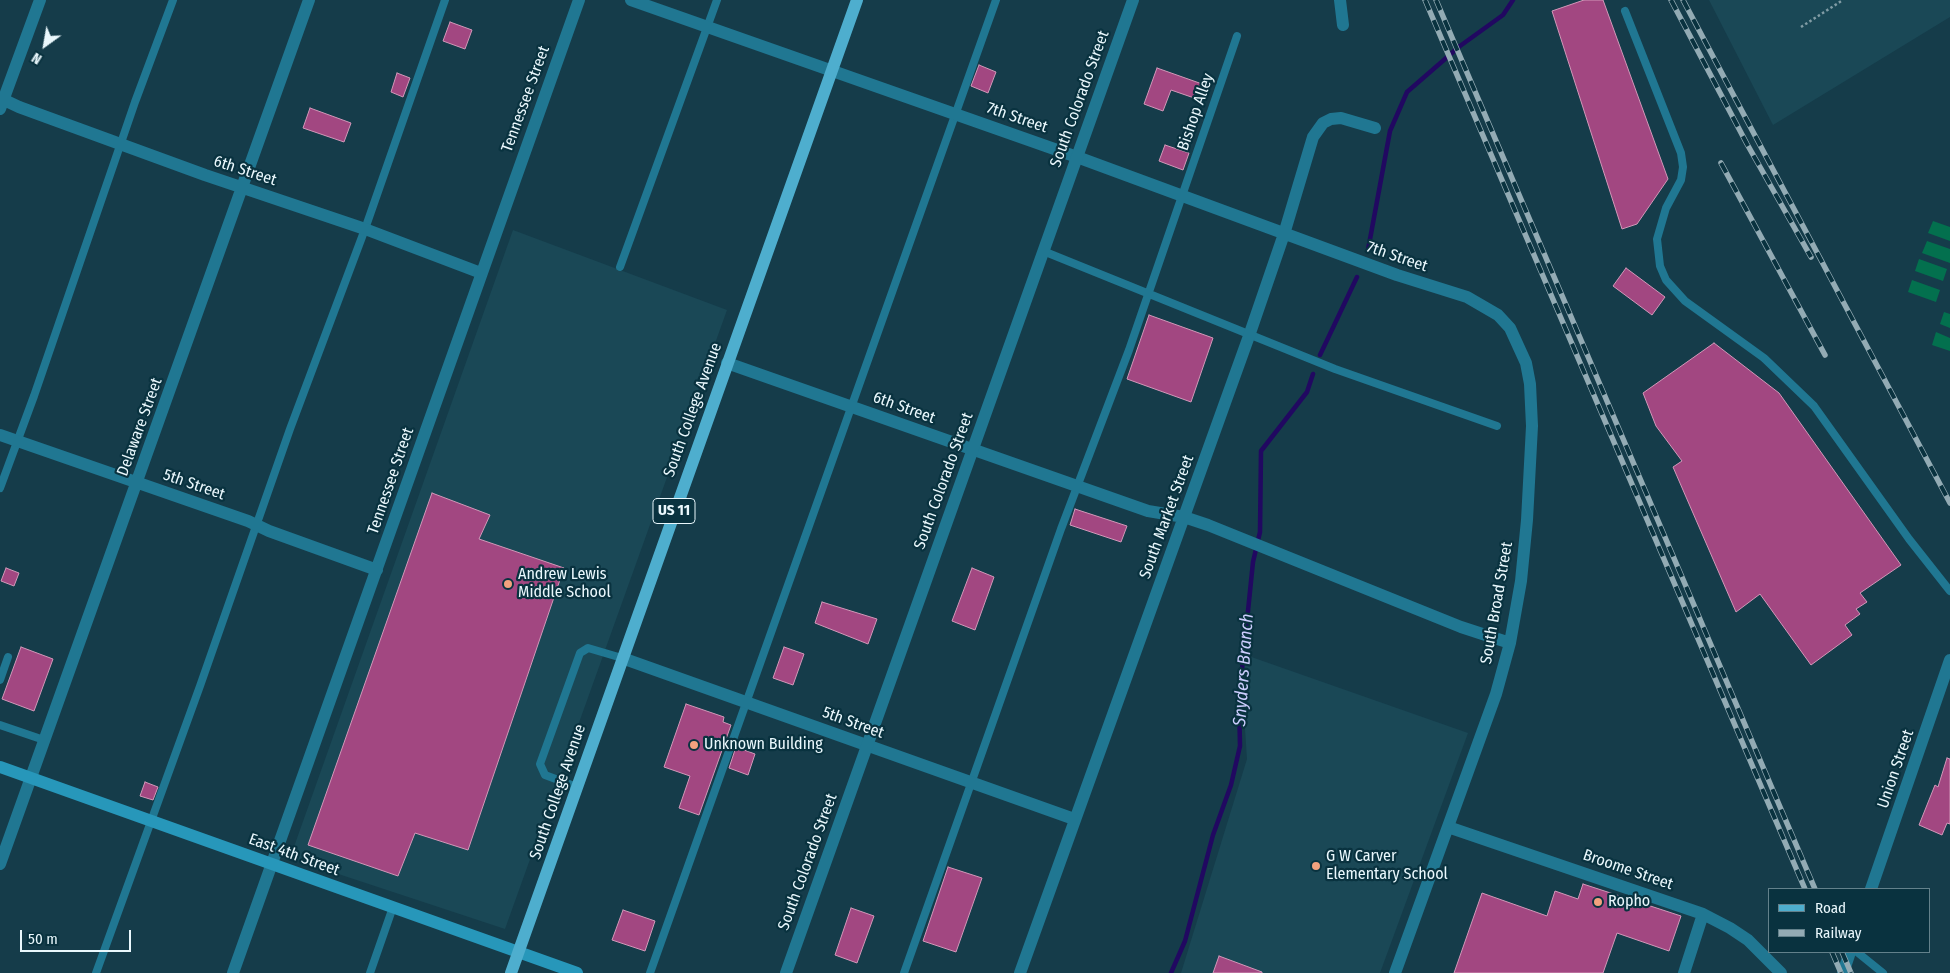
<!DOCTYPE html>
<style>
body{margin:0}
#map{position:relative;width:1950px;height:973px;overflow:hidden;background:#153c4a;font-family:"Fira Sans Condensed",sans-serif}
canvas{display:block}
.legend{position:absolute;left:1768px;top:888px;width:162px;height:65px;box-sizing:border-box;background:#09323f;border:1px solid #63818b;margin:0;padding:6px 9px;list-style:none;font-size:15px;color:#eaf8fd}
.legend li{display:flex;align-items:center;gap:10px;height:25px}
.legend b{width:25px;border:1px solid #63818b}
.north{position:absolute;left:20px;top:20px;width:50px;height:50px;-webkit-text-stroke:4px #09323f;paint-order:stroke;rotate:212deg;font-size:14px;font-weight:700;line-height:20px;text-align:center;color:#eaf8fd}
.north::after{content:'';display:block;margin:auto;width:18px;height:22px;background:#eaf8fd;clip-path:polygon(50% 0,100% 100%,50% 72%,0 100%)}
.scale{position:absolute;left:20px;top:930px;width:111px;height:22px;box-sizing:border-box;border:2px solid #eaf8fd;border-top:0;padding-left:6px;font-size:15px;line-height:18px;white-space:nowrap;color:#eaf8fd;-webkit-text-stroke:4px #09323f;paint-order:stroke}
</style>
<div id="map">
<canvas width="1950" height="973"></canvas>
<ul class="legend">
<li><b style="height:6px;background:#4eaece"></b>Road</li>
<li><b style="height:6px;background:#93abb4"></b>Railway</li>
</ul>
<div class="north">N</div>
<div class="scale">50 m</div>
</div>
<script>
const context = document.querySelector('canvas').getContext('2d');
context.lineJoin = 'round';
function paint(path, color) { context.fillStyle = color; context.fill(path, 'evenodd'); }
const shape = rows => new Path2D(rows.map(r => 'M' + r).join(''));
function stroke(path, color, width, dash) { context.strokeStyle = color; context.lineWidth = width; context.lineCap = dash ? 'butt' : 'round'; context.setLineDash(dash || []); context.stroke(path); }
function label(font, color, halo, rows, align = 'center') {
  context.font = font + ' "Fira Sans Condensed",sans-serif'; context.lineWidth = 4.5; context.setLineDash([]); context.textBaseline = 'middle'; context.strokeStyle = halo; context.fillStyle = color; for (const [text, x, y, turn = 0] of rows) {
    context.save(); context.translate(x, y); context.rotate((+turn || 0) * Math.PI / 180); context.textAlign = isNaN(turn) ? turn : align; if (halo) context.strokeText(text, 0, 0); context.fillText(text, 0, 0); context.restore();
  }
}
const built = shape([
 [1709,0,1950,0,1950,17,1773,125],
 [513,230,727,310,505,929,290,858],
 [1240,653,1468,733,1380,973,1181,973,1247,759]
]);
const green = shape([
 [1933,221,1950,227,1950,241,1928,233],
 [1927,241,1950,249,1950,263,1922,253],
 [1919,259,1947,269,1943,281,1915,271],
 [1912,280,1940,290,1936,302,1908,292],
 [1944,312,1950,314,1950,328,1940,324],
 [1936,332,1950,338,1950,351,1932,345]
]);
const stream = shape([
 [1368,250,1390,131,1407,92,1460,46,1503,15,1513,0],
 [1320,355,1357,277],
 [1171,973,1185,941,1213,835,1231,785,1240,746,1239,699,1253,562,1260,532,1261,451,1307,392,1313,374]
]);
const building = shape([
 [1584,0,1603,0,1668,179,1637,224,1622,229,1552,11,1584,0],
 [450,22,472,30,465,49,443,41,450,22],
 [979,65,996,72,988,93,971,86,979,65],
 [1157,68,1205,85,1200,100,1171,90,1163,111,1144,104,1157,68],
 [397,73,410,78,403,97,391,92,397,73],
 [310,108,351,123,344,142,303,128,310,108],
 [1165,145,1189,153,1183,170,1159,161,1165,145],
 [1626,268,1665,297,1652,315,1613,286,1626,268],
 [1149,315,1213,338,1191,402,1127,379,1149,315],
 [1714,343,1779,393,1901,565,1860,593,1867,602,1856,609,1860,614,1845,625,1852,635,1811,665,1760,594,1736,612,1673,467,1682,461,1656,426,1643,393,1714,343],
 [432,493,490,515,479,539,564,568,468,850,415,833,398,876,308,845,432,493],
 [1075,509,1127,526,1121,542,1070,525,1075,509],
 [6,568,19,573,14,586,1,581,6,568],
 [972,568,994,577,975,630,952,621,972,568],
 [822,602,877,619,868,644,815,623,822,602],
 [21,647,53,659,34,711,2,699,21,647],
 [784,647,804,654,793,685,773,678,784,647],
 [686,704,724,717,723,722,731,725,699,815,679,808,690,776,664,767,686,704],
 [736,747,755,754,748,775,729,768,736,747],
 [1947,758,1950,759,1950,824,1947,823,1942,835,1919,825,1935,785,1938,787,1947,758],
 [145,782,158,787,153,800,140,796,145,782],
 [948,867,982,878,956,952,923,941,948,867],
 [1583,884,1681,916,1669,951,1617,933,1603,973,1454,973,1482,893,1547,916,1555,891,1578,899,1583,884],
 [851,908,874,916,857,963,835,955,851,908],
 [623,910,655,921,645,951,612,940,623,910],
 [1219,956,1262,972,1262,973,1213,973,1219,956]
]);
const path = shape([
 [1801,27,1843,0]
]);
const service = shape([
 [1625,11,1681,153,1683,167,1681,180,1666,208,1657,239,1660,266,1666,280,1685,301,1764,358,1814,406,1909,539,1950,591],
 [1043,251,1335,369,1497,426],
 [620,267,717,0],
 [0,488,34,396,135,102,173,0],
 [0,680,8,657],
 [0,725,44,740],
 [577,787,545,775,540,764,580,653,588,648,622,658],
 [1857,952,1883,973],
 [96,973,200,686,290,429,365,229,445,0],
 [370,973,393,907],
 [650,973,996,0],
 [904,973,1061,529,1129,350,1237,36]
]);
const minor = shape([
 [631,0,1077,157,1397,275,1467,297,1498,315,1510,328,1526,363,1530,384,1532,426,1527,520,1521,581,1510,643,1496,694,1395,973],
 [1340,0,1343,25],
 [0,98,19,107,205,175,365,229,481,273],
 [0,109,40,0],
 [727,363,1148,511,1184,517,1208,525,1461,627,1510,643],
 [0,435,248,521,269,531,377,570],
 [622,658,1074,819],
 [1448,827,1703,914,1730,928,1748,940,1781,973],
 [0,864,309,0],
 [233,973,579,0],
 [1020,973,1249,336,1284,234,1313,137,1323,123,1331,119,1341,118,1375,128],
 [1684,973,1703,914]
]);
const tertiary = shape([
 [1871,889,1950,660],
 [786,973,1133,0],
 [1843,973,1850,952]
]);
const secondary = shape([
 [0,767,577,973]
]);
const primary = shape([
 [511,973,857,0]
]);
const rail = shape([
 [1425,0,1805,889],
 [1436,0,1815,889],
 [1671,0,1747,144,1811,257],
 [1683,0,1950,503],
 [1721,163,1825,355],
 [1832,952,1841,973],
 [1842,952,1851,973]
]);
const markers = [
 [508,584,5,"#f2a17e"],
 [694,745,5,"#f2a17e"],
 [1316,866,5,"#f2a17e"],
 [1598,902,5,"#f2a17e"]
];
const shields = [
 [674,511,42]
];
const shieldNames = [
 ["US 11",674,511]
];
const streetNames = [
 ["Tennessee Street",526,99,-70],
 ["South Colorado Street",1080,99,-70],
 ["Bishop Alley",1196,112,-71],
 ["7th Street",1017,118,19],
 ["6th Street",245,171,18],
 ["7th Street",1397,257,19],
 ["6th Street",904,408,20],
 ["South College Avenue",693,410,-70],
 ["Delaware Street",140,427,-70],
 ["Tennessee Street",391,481,-71],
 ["South Colorado Street",944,481,-70],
 ["5th Street",194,485,19],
 ["South Market Street",1167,517,-70],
 ["South Broad Street",1497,603,-80],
 ["5th Street",853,723,20],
 ["Union Street",1896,769,-71],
 ["South College Avenue",558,792,-71],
 ["East 4th Street",294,855,20],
 ["South Colorado Street",808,862,-70],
 ["Broome Street",1628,870,19]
];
const poiNames = [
 ["Andrew Lewis",518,575],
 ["Middle School",518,593],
 ["Unknown Building",704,745],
 ["G W Carver",1326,857],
 ["Elementary School",1326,875],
 ["Ropho",1608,902]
];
const waterNames = [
 ["Snyders Branch",1244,670,-86]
];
paint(built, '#1a4856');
paint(green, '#03704e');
stroke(stream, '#210861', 4.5);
paint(building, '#a24781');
stroke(building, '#d298b9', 1);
stroke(path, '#819ca5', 2.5, [2.5, 2.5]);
stroke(service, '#207792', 8);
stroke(minor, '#207792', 12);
stroke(tertiary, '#207792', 12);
stroke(secondary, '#2797ba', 12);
stroke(primary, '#4eaece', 12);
stroke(rail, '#93abb4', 5.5);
stroke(rail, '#09323f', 4, [11]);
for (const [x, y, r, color] of markers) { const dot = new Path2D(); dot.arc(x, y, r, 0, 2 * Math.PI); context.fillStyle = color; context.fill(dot); stroke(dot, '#09323f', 2); }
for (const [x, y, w] of shields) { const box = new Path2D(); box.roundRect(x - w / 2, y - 12.5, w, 25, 4); context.fillStyle = '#09323f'; context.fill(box); stroke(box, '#eaf8fd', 1); }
label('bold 15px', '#eaf8fd', null, shieldNames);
label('16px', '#eaf8fd', '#09323f', streetNames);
label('16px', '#eaf8fd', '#09323f', poiNames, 'left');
label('italic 18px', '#cbcdfd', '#09323f', waterNames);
</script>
